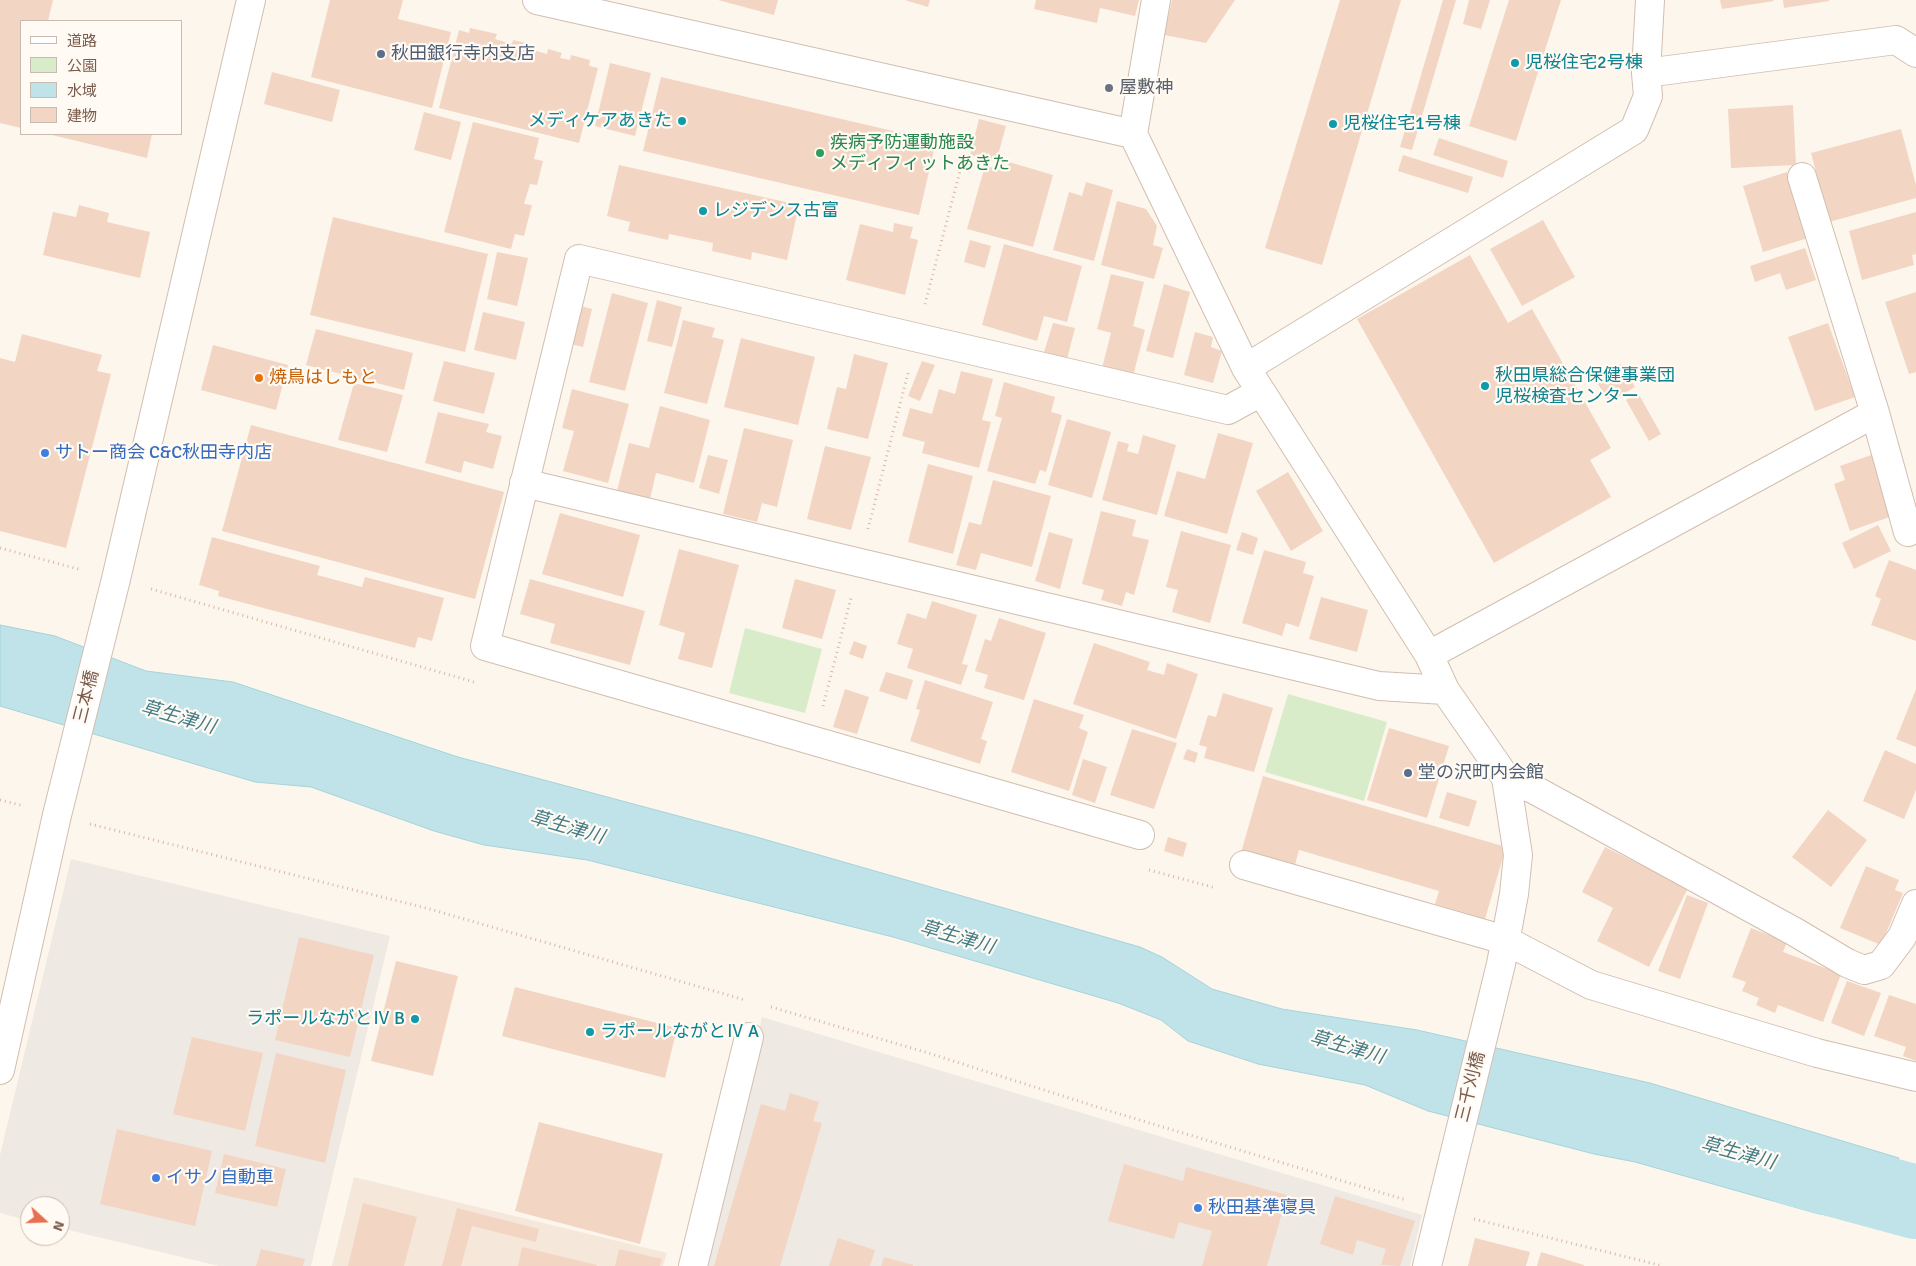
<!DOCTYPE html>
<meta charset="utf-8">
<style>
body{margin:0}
#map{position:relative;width:1916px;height:1266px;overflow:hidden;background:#fdf6ec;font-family:Signika,"Noto Sans JP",sans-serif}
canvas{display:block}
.legend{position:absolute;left:20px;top:20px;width:162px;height:115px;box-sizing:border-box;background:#fffaf3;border:1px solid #cabbb1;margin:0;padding:6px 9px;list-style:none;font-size:15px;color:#7a5c4d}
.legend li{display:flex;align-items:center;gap:10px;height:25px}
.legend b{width:25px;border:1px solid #cabbb1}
.north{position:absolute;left:20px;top:1196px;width:50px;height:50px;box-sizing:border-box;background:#fffaf3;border:1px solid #cabbb1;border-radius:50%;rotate:110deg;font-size:14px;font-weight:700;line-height:20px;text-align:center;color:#7a5c4d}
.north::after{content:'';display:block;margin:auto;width:18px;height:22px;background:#e76f51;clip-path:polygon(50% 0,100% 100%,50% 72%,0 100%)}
</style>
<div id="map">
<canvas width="1916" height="1266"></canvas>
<ul class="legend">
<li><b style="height:6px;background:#fff"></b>道路</li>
<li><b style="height:14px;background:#d8ecc9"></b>公園</li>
<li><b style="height:14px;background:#bfe3e8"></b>水域</li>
<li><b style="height:14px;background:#f3d5c3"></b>建物</li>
</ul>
<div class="north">N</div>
</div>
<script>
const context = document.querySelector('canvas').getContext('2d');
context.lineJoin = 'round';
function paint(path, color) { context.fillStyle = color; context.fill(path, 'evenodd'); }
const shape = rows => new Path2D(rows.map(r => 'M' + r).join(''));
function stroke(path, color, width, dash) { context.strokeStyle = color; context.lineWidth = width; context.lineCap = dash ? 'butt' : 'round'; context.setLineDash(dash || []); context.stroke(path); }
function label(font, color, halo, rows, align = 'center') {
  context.font = font + ' Signika,"Noto Sans JP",sans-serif'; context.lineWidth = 4.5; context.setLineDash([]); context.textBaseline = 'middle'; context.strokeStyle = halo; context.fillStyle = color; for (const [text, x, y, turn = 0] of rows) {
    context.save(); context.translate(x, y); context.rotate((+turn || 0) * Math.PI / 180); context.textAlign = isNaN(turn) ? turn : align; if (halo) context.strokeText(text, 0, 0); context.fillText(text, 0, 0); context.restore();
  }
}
const residential = shape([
 [354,1177,667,1253,663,1266,332,1266]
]);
const industrial = shape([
 [71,859,390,936,311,1266,219,1266,60,1228,60,1206,30,1206,30,1221,0,1213,0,1155],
 [762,1017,1422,1215,1410,1266,707,1266]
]);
const green = shape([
 [745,628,822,649,805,713,729,693],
 [1288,694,1387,722,1364,801,1265,772]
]);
const water = shape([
 [0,625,55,636,146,671,233,682,458,757,753,836,1140,947,1162,957,1212,989,1282,1009,1417,1030,1650,1083,1899,1158,1876,1221,1819,1214,1635,1162,1594,1154,1428,1111,1365,1085,1258,1064,1188,1041,1161,1020,1118,1003,893,937,587,860,484,845,434,831,311,787,255,782,0,706,0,625]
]);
const river = shape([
 [1787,1167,1916,1202]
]);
const building = shape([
 [0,0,53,0,48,21,21,21,21,128,0,123],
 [330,0,403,0,398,19,451,32,432,108,311,77],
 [718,0,778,0,774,15],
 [905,0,930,0,928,7],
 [1036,0,1139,0,1135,16,1100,8,1097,23,1034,9],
 [1172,0,1235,0,1206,43,1164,35],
 [1340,0,1401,0,1322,265,1265,248],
 [1443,0,1456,0,1412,150,1400,147],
 [1469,0,1490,0,1481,29,1463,24],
 [1509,0,1561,0,1516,141,1469,126],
 [1720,0,1773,0,1774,1,1722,9],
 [1783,0,1829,0,1829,1,1784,8],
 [470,28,497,34,495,39,512,44,513,40,530,44,529,49,547,54,548,49,562,53,560,58,570,60,571,55,590,60,589,66,598,68,579,143,439,108,459,30,469,33],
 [610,63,651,73,635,136,595,126],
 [272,72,340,90,332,122,264,104],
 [661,77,936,141,919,215,643,151],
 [1793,105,1796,165,1731,168,1728,109],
 [424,112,461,122,451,160,414,150],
 [979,119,1006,126,996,162,970,155],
 [473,122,539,138,534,159,543,161,537,185,530,184,524,204,532,205,524,236,515,234,511,249,444,232],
 [1901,129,1916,185,1916,198,1829,222,1811,153],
 [48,134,152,134,147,158],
 [1439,138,1508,161,1503,178,1433,155],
 [1403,155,1473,177,1468,193,1398,171],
 [1009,162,1053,175,1033,247,967,229,985,166,1006,171],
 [619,165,799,205,787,260,752,252,751,260,712,251,713,243,669,234,668,240,628,231,630,222,607,216],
 [1787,172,1808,238,1763,252,1743,186],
 [1086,182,1113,190,1094,261,1053,250,1069,192,1082,196],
 [1117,201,1146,209,1157,226,1153,245,1163,248,1154,279,1101,265],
 [79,205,109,213,107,222,150,232,140,278,43,255,53,212,76,217],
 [1916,212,1916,254,1912,255,1914,265,1862,280,1849,231],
 [333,217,488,254,465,352,310,315],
 [1543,220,1575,277,1522,306,1490,249],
 [894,223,913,227,910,238,918,240,905,295,846,280,860,224,893,232],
 [970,240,991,246,985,268,964,262],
 [1004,244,1082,266,1067,322,1044,316,1037,341,982,325],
 [1805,248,1816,280,1786,290,1780,273,1755,282,1750,266],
 [497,252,528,258,517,306,487,299],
 [1470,255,1508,323,1532,309,1611,448,1590,460,1611,497,1494,563,1357,319],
 [1111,274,1144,282,1133,326,1145,330,1133,376,1102,368,1111,333,1097,329],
 [1164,284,1190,292,1173,358,1146,351],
 [1916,292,1916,372,1909,374,1885,302],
 [612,293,648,303,625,391,589,382],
 [657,300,682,307,672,347,647,341],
 [577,305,592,309,583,347,567,343],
 [483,312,525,322,516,360,474,350],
 [683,320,715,328,712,337,724,340,707,404,664,393],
 [1053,323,1075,328,1067,359,1044,352],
 [1828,323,1855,397,1815,411,1788,337],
 [316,329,413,353,404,390,306,365],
 [1195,332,1213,337,1211,347,1222,351,1213,383,1184,375],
 [22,334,102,355,97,371,111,374,66,548,0,531,0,358,15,362],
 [741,338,815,357,798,425,724,407],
 [213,345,288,365,276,410,201,390],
 [854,354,888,363,868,439,827,429,837,387,846,389],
 [444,361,495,373,484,414,433,401],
 [922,361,935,365,920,401,908,396],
 [1621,364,1635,387,1609,402,1595,379],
 [961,371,993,379,982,420,991,422,979,468,922,453,925,442,902,436,910,408,932,414,939,389,955,394],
 [1004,382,1055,397,1051,412,1062,415,1046,472,1040,470,1035,484,987,471,1002,418,995,416],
 [354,383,403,395,387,452,338,440],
 [572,389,629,404,608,483,563,471,574,431,562,428],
 [1638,393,1661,434,1649,441,1626,400],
 [660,406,710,420,694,483,656,473,650,499,617,491,629,443,649,448],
 [438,412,489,424,486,432,502,436,493,469,464,461,461,473,425,463],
 [1067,419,1111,432,1092,498,1048,485],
 [251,425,504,492,475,599,222,531],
 [744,428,793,440,777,507,762,503,757,522,723,514],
 [1218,433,1253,443,1227,534,1164,516,1177,471,1205,479],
 [1143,435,1176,445,1157,515,1102,500,1118,441,1129,444,1127,451,1138,454],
 [825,446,871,457,851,530,807,519],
 [1874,454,1895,515,1850,531,1834,484,1845,480,1840,466],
 [708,455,728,460,719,494,699,488],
 [928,464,973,476,953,554,908,542],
 [1288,472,1323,531,1291,551,1256,491],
 [993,480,1051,496,1032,567,981,553,976,570,956,565,969,522,981,525],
 [1101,511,1136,520,1132,536,1149,540,1134,595,1126,592,1122,606,1101,600,1104,590,1082,584],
 [560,513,640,535,623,597,542,574],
 [1878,525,1891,551,1854,569,1842,543],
 [1181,531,1231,545,1210,623,1172,612,1178,590,1166,587],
 [1049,532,1073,539,1060,589,1035,581],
 [1242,532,1258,538,1253,555,1236,550],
 [212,537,320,566,317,575,362,587,365,577,444,598,432,641,418,637,415,648,218,596,219,591,199,585],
 [679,549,739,565,712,668,678,659,685,633,659,625],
 [1264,550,1306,562,1303,573,1314,576,1299,627,1286,623,1282,636,1242,623],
 [1889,560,1916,570,1916,641,1871,625,1881,599,1875,596],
 [530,579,645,611,630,665,550,643,555,624,520,614],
 [795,579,836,590,822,639,782,628],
 [1321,597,1368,610,1357,652,1309,639],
 [932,601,977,615,962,664,968,665,961,685,907,668,913,649,897,644,907,613,926,619],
 [999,618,1046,633,1024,700,984,688,988,675,975,671,985,639,991,641],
 [854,641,867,646,863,659,849,654],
 [1094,643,1150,662,1147,670,1164,675,1167,663,1198,674,1176,739,1073,704],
 [886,672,913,680,907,700,879,691],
 [925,680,993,702,981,739,987,741,980,764,910,741,920,710,916,709],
 [845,689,869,697,857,734,833,727],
 [1916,689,1916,747,1896,739],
 [1223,693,1273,708,1254,772,1204,758,1207,747,1199,745,1208,715,1216,717],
 [1034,699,1084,715,1079,728,1088,732,1069,791,1011,772],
 [1389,728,1449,746,1427,818,1367,800],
 [1132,729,1177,743,1154,809,1110,795],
 [1187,749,1198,753,1195,763,1183,759],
 [1885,750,1916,764,1916,790,1904,819,1863,801],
 [1083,759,1107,767,1095,803,1072,795],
 [1263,776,1506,847,1485,919,1435,904,1439,891,1299,850,1293,872,1240,856],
 [1447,792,1477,801,1469,827,1439,818],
 [1828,810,1867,840,1831,887,1792,857],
 [1168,837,1187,843,1183,857,1164,851],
 [1605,847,1688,888,1649,967,1597,941,1613,908,1582,892],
 [1866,866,1899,880,1895,890,1903,893,1881,945,1840,928],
 [1687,895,1708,903,1680,979,1658,971],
 [1751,928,1787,942,1783,952,1841,974,1823,1022,1778,1005,1775,1013,1756,1005,1759,998,1742,991,1746,982,1732,977],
 [299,937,374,955,350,1057,275,1040],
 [396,961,458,976,433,1076,371,1061],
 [1847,981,1881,993,1864,1036,1831,1023],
 [515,987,677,1028,665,1078,502,1036],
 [1889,995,1916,1004,1916,1061,1903,1056,1906,1047,1874,1036],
 [192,1037,263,1053,245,1131,173,1114],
 [276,1053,346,1070,325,1163,255,1146],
 [790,1093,819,1102,813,1121,822,1123,780,1266,714,1266,761,1104,785,1111],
 [539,1122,663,1154,640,1244,515,1211],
 [117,1129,212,1151,195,1226,100,1204],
 [224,1154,286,1169,277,1207,215,1193],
 [1124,1164,1183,1181,1186,1167,1287,1195,1267,1266,1202,1266,1212,1231,1179,1222,1174,1239,1108,1221],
 [1335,1196,1415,1221,1400,1266,1381,1265,1386,1249,1357,1240,1353,1255,1320,1244],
 [363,1203,417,1217,404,1266,348,1266],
 [457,1208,539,1229,536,1242,472,1226,461,1266,442,1266],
 [838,1238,875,1250,870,1266,829,1266],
 [1475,1238,1530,1252,1526,1266,1468,1266],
 [522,1247,597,1265,597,1266,518,1266],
 [261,1249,305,1259,303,1266,256,1266],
 [619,1249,662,1259,660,1266,615,1266],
 [1541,1252,1584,1265,1584,1266,1537,1266],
 [884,1257,913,1265,913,1266,881,1266]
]);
const path = shape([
 [925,304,970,133],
 [868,529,908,373],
 [0,548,82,570],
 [151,589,474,682],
 [823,706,851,598],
 [0,800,24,806],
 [90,824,426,908,745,1000],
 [1149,870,1216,888],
 [771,1007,925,1052,1113,1112,1406,1200],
 [1474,1219,1663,1266]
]);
const minor = shape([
 [537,0,1133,134],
 [1156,0,1133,134,1246,368,1429,655,1445,690,1506,778,1518,855,1514,894,1501,964,1427,1266],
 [1646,73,1896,40,1916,53],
 [1802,177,1875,413,1908,532],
 [1246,368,1634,130,1648,96,1646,73,1650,0],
 [524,483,1379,686,1445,690],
 [1429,655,1875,413],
 [1506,778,1533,789,1795,932,1847,963,1864,970,1881,965,1902,937,1916,904],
 [1140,835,485,646,579,259,1228,410,1261,392],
 [1244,865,1505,940,1591,985,1817,1053,1916,1077],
 [0,1070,57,815,116,579,251,0],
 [693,1266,749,1037]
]);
const markers = [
 [381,54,5,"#5c6f8a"],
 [1515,63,5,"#0f9aa8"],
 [1109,88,5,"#6b7280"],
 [682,121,5,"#0f9aa8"],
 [1333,124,5,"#0f9aa8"],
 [820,153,5,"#2e9e5b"],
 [703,211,5,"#0f9aa8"],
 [259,378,5,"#e8710a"],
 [1485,386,5,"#0f9aa8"],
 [45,453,5,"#3f7fe0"],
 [1408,773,5,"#5c6f8a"],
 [415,1019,5,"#0f9aa8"],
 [590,1032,5,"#0f9aa8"],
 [156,1178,5,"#3f7fe0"],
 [1198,1208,5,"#3f7fe0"]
];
const serviceNames = [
 ["秋田銀行寺内支店",391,54],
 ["堂の沢町内会館",1418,773]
];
const cultureNames = [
 ["児桜住宅2号棟",1525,63],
 ["メディケアあきた",672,121,"right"],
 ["児桜住宅1号棟",1343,124],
 ["レジデンス古富",713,211],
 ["秋田県総合保健事業団",1495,376],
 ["児桜検査センター",1495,397],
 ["ラポールながとⅣ B",405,1019,"right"],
 ["ラポールながとⅣ A",600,1032]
];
const worshipNames = [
 ["屋敷神",1119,88]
];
const leisureNames = [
 ["疾病予防運動施設",830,143],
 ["メディフィットあきた",830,164]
];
const foodNames = [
 ["焼鳥はしもと",269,378]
];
const shopNames = [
 ["サトー商会 C&C秋田寺内店",55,453],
 ["イサノ自動車",166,1178],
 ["秋田基準寝具",1208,1208]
];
const streetNames = [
 ["三本橋",87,697,-76],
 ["三千刈橋",1471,1087,-76]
];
const waterNames = [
 ["草生津川",178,718,16],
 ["草生津川",567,828,16],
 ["草生津川",957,938,16],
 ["草生津川",1347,1048,16],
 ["草生津川",1738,1154,15]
];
paint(residential, '#f5e8da');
paint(industrial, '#efe9e4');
paint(green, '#d8ecc9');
paint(water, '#bfe3e8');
stroke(water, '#a5d3da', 1);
stroke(river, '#bfe3e8', 74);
paint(building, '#f3d5c3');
stroke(minor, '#d1beb0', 30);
stroke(path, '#d9b8a5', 3, [1, 4]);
stroke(minor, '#fff', 28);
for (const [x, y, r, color] of markers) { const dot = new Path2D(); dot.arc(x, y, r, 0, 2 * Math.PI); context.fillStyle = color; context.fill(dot); stroke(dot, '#fffaf3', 2); }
label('18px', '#4e5e75', '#fffaf3', serviceNames, 'left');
label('18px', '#0d838f', '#fffaf3', cultureNames, 'left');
label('18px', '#5b616d', '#fffaf3', worshipNames, 'left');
label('18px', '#27864d', '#fffaf3', leisureNames, 'left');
label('18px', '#c56008', '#fffaf3', foodNames, 'left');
label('18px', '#366cbe', '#fffaf3', shopNames, 'left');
label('18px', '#7a5c4d', '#fffaf3', streetNames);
label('italic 19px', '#437c86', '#fffaf3', waterNames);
</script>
